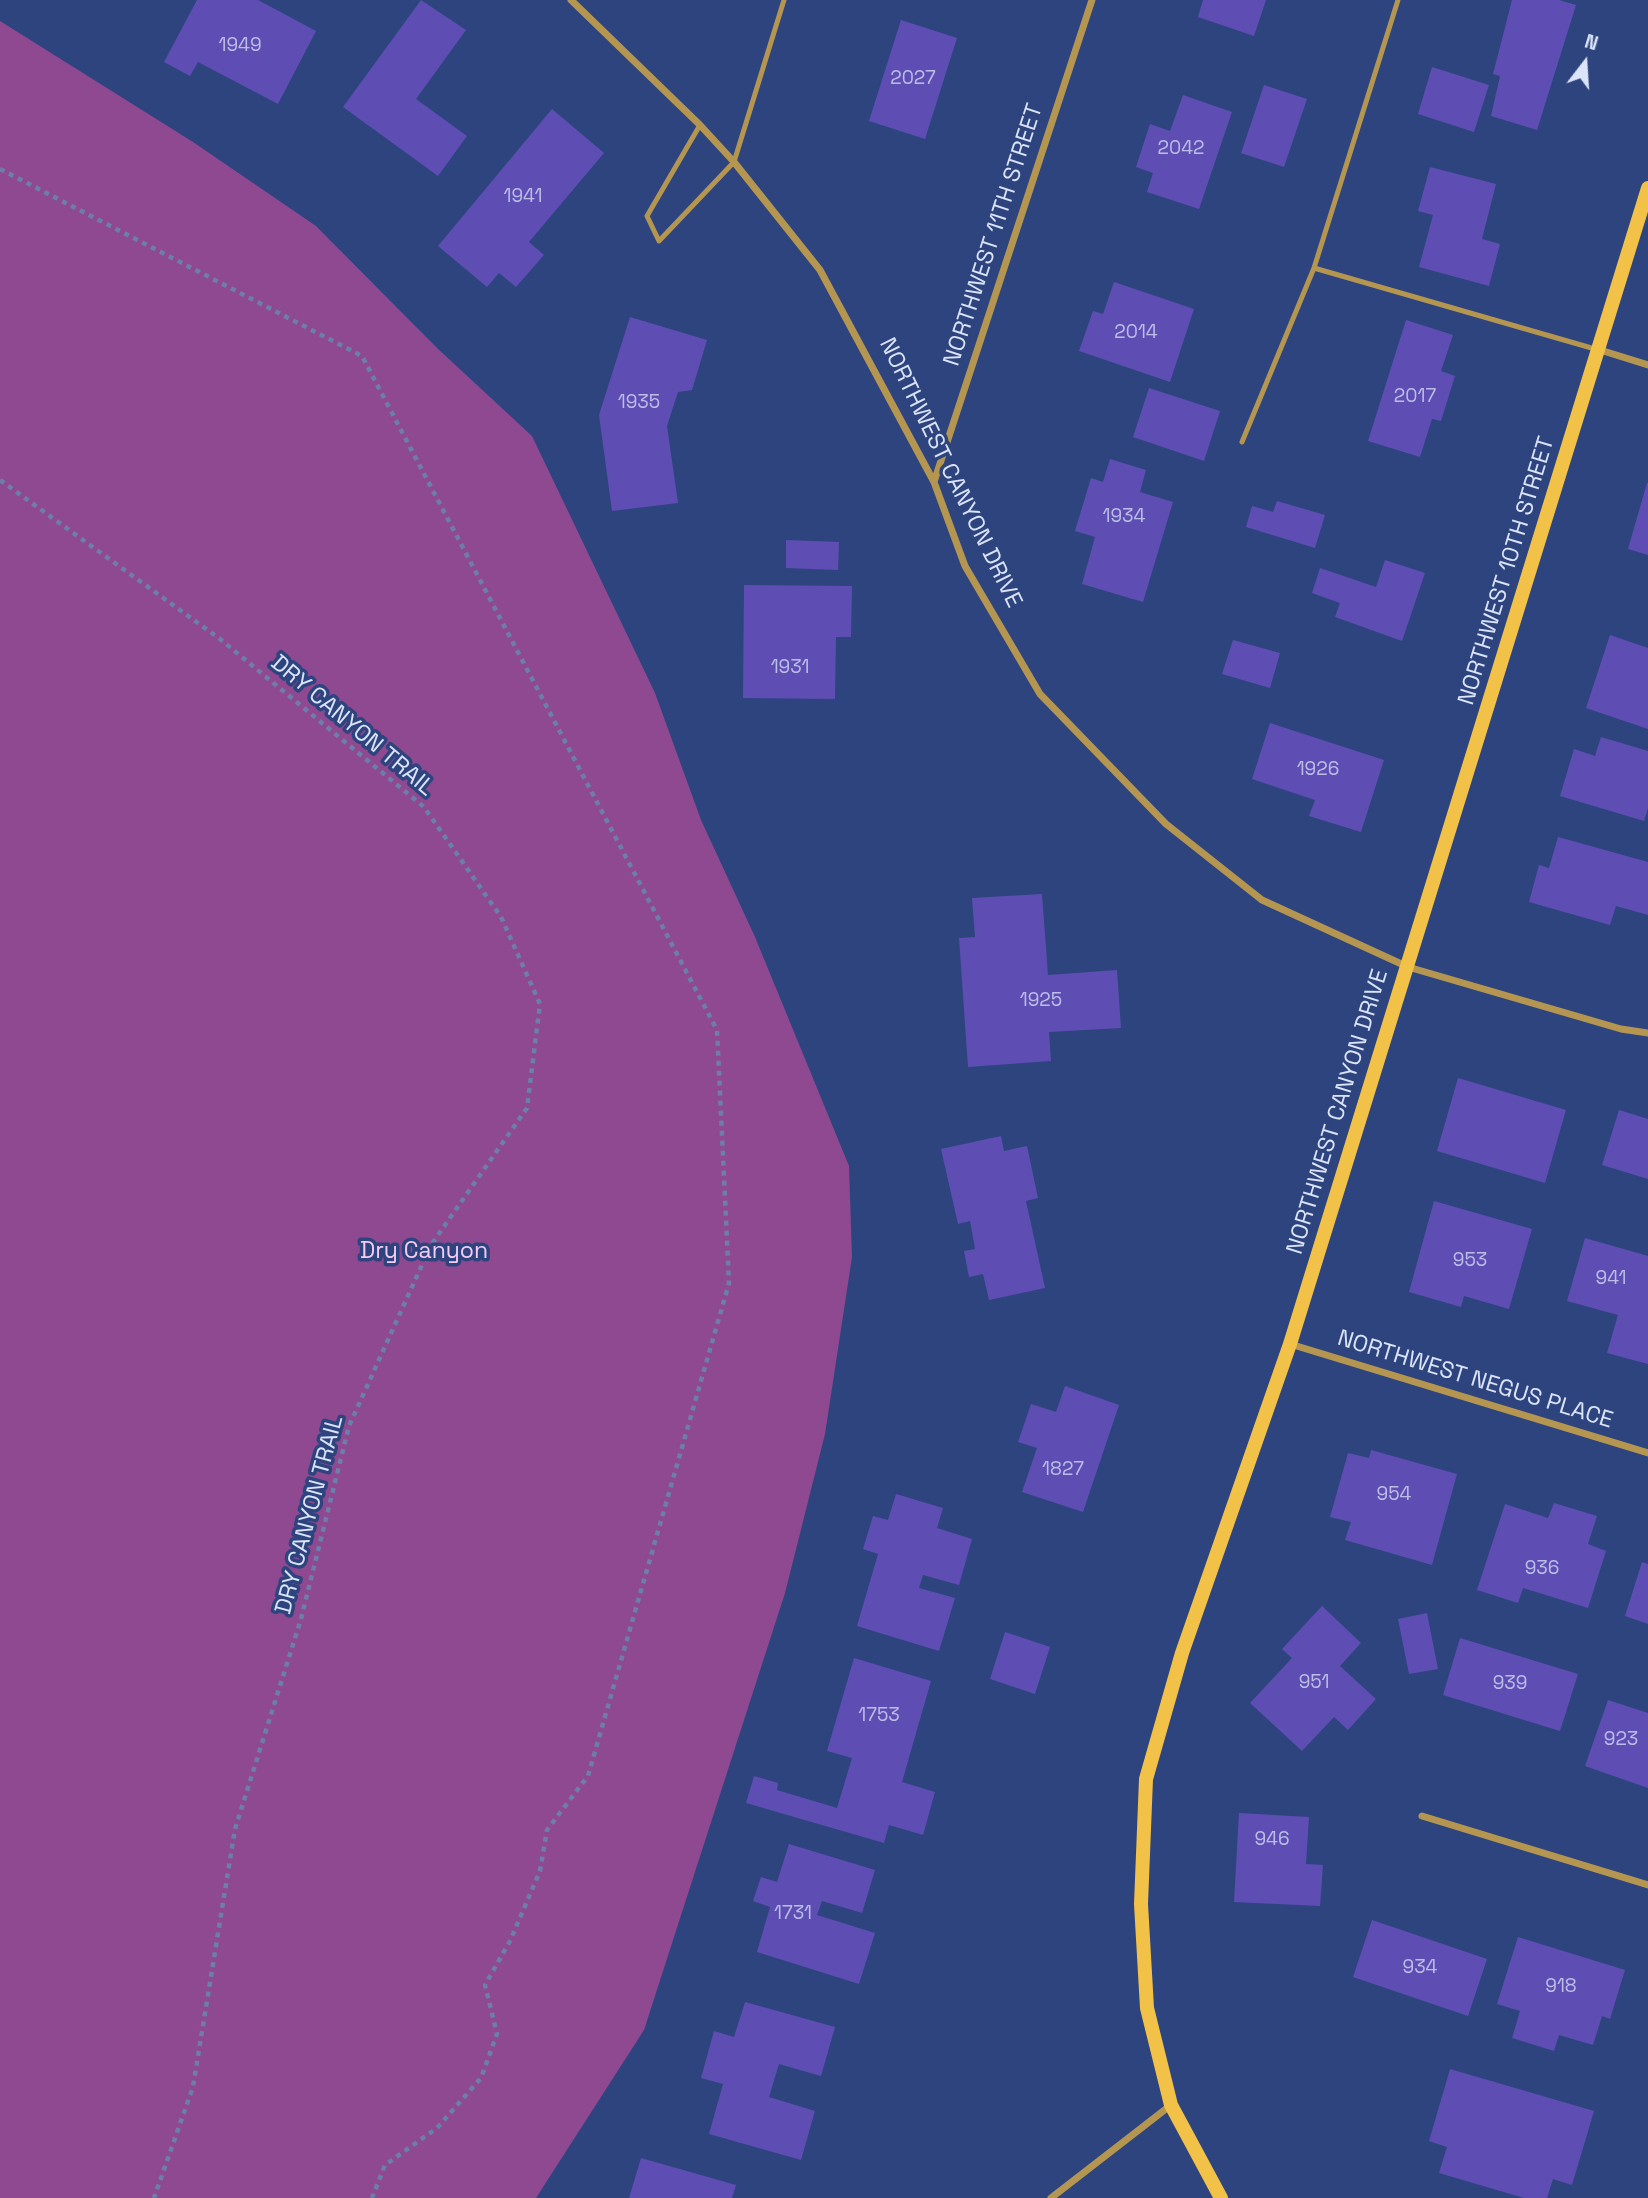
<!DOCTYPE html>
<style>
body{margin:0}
#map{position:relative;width:1648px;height:2198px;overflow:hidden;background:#2e447e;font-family:"Space Grotesk",sans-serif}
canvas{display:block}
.north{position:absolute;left:1550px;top:28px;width:70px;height:70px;-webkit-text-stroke:5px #2e447e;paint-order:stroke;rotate:17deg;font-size:19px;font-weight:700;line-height:28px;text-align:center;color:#dbe4f9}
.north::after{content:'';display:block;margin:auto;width:24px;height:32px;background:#dbe4f9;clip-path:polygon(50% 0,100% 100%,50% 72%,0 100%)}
</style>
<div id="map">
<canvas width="1648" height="2198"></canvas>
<div class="north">N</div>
</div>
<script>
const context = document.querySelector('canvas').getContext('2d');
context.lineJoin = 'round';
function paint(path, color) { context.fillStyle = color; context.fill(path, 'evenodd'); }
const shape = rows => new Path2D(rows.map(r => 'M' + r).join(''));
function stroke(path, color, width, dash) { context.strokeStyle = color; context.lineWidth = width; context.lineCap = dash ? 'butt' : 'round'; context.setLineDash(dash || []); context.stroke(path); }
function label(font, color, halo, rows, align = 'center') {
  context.font = font + ' "Space Grotesk",sans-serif'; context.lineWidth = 7; context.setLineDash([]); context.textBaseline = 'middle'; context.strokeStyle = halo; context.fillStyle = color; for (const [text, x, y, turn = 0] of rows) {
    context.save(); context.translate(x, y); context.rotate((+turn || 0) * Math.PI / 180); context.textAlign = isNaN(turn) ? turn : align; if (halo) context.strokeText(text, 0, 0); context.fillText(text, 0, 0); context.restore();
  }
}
const green = shape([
 [0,21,193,142,316,226,437,348,532,436,655,693,701,820,755,937,849,1166,852,1257,825,1434,785,1593,644,2030,536,2198,0,2198]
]);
const building = shape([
 [197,0,258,0,316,31,278,104,198,62,190,76,164,62],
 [421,0,466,30,416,99,467,136,438,176,343,107],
 [1203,0,1266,0,1254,36,1198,17],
 [1512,0,1559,0,1576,5,1537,130,1491,116,1500,76,1493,74],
 [901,20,957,38,925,139,869,121],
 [1432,67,1489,85,1474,132,1418,114],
 [1264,85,1307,99,1284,167,1241,153],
 [1183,95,1232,112,1199,209,1147,192,1153,173,1136,167,1150,124,1170,131],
 [552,109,604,153,529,242,544,255,516,287,499,273,487,287,438,246],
 [1430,167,1496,184,1482,239,1500,244,1489,286,1419,267,1433,215,1418,211],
 [1114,282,1194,309,1170,382,1079,351,1093,311,1103,314],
 [630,317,707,340,692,390,678,392,667,426,678,503,612,511,599,415],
 [1406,320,1453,335,1441,371,1455,376,1441,421,1432,419,1420,457,1368,441],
 [1149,388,1220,411,1204,461,1133,437],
 [1110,459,1146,470,1140,492,1173,502,1143,602,1082,584,1095,537,1075,531,1091,478,1103,482],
 [1647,483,1648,483,1648,555,1628,549],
 [1277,501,1325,515,1315,548,1246,527,1252,506,1273,512],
 [786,540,839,542,838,570,786,568],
 [1385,560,1425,573,1402,641,1335,617,1340,603,1312,593,1320,568,1376,587],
 [744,585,852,586,851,637,836,637,835,699,743,698],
 [1610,635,1648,648,1648,729,1586,708],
 [1233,640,1280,653,1270,688,1222,674],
 [1270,723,1384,760,1361,832,1309,816,1315,800,1252,779],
 [1601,737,1648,751,1648,808,1644,821,1560,796,1574,749,1595,756],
 [1558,837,1648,862,1648,915,1616,906,1610,925,1529,902,1539,865,1549,868],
 [1042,894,1048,975,1117,970,1121,1028,1049,1032,1051,1061,968,1067,959,938,975,937,972,898],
 [1458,1078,1566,1110,1545,1183,1437,1151],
 [1619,1110,1648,1119,1648,1179,1602,1165],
 [1001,1136,1004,1151,1027,1146,1038,1198,1026,1201,1045,1288,989,1300,983,1274,969,1277,964,1251,975,1249,970,1221,958,1224,941,1149],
 [1434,1201,1532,1229,1509,1309,1464,1296,1461,1307,1409,1292],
 [1585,1238,1648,1256,1648,1364,1607,1353,1618,1315,1567,1301],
 [1065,1386,1119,1405,1083,1512,1022,1492,1037,1448,1018,1442,1031,1404,1056,1412],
 [1371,1450,1457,1474,1432,1565,1345,1540,1351,1522,1330,1517,1348,1453,1369,1458],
 [896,1494,943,1508,937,1528,972,1539,959,1585,923,1575,919,1588,955,1598,939,1651,857,1626,878,1554,863,1549,873,1516,888,1520],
 [1554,1503,1597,1516,1588,1544,1606,1551,1588,1608,1523,1588,1518,1603,1477,1590,1505,1504,1548,1518],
 [1642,1562,1648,1564,1648,1624,1625,1616],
 [1322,1606,1361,1643,1340,1666,1376,1699,1348,1730,1334,1717,1302,1751,1250,1703,1292,1658,1282,1649],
 [1427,1613,1438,1669,1409,1674,1398,1619],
 [1005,1632,1050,1647,1035,1694,990,1679],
 [1460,1638,1578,1674,1560,1731,1443,1695],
 [854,1658,931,1681,902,1782,935,1792,923,1835,889,1825,884,1843,746,1803,754,1776,778,1783,777,1790,837,1808,852,1758,827,1751],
 [1608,1700,1648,1713,1648,1788,1585,1766],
 [1239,1813,1309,1817,1306,1864,1323,1865,1320,1906,1234,1902],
 [789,1844,875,1870,862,1913,822,1901,817,1915,875,1933,859,1984,757,1952,770,1907,753,1901,761,1877,777,1882],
 [1372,1920,1487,1959,1468,2016,1353,1977],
 [1518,1937,1625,1970,1610,2019,1602,2016,1593,2045,1559,2035,1554,2051,1512,2038,1520,2011,1497,2004],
 [745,2002,835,2027,821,2076,779,2064,769,2097,815,2111,801,2160,709,2134,723,2084,701,2078,714,2031,734,2037],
 [1450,2069,1594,2111,1572,2185,1553,2179,1547,2198,1524,2198,1439,2173,1447,2147,1429,2141],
 [641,2158,736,2185,732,2198,629,2198]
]);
const path = shape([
 [0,169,362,356,717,1030,729,1283,588,1776,547,1830,540,1871,510,1941,485,1985,497,2034,481,2078,437,2128,385,2165,372,2198],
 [0,480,220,639,424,807,501,917,540,1004,527,1108,431,1245,349,1426,301,1619,235,1829,193,2087,154,2198]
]);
const lane = shape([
 [1398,0,1314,268,1595,349],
 [700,125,647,216,659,241,734,162,784,0],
 [1242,442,1314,268]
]);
const street = shape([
 [571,0,700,125,734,162,820,270,934,482,965,566,1040,694,1166,824,1262,900,1408,967,1621,1029,1648,1033],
 [1600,350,1648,365],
 [934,482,1092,0],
 [1290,1344,1648,1453],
 [1422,1816,1648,1885],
 [1051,2198,1171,2105]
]);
const secondary = shape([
 [1221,2198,1171,2105,1147,2008,1141,1904,1146,1779,1182,1653,1290,1344,1648,188]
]);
const numberNames = [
 ["1949",240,46],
 ["2027",913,79],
 ["2042",1181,149],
 ["1941",523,197],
 ["2014",1136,333],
 ["2017",1415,397],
 ["1935",639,403],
 ["1934",1124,517],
 ["1931",790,668],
 ["1926",1318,770],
 ["1925",1041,1001],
 ["953",1470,1261],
 ["941",1611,1279],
 ["1827",1063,1470],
 ["954",1394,1495],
 ["936",1542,1569],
 ["951",1314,1683],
 ["939",1510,1684],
 ["1753",879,1716],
 ["923",1621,1740],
 ["946",1272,1840],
 ["1731",793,1914],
 ["934",1420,1968],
 ["918",1561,1987]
];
const streetNames = [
 ["NORTHWEST 11TH STREET",994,235,-72],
 ["NORTHWEST CANYON DRIVE",950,473,64],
 ["NORTHWEST 10TH STREET",1507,571,-73],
 ["DRY CANYON TRAIL",352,726,40],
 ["NORTHWEST CANYON DRIVE",1338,1112,-73],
 ["NORTHWEST NEGUS PLACE",1475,1380,17],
 ["DRY CANYON TRAIL",310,1515,-75]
];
const parkNames = [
 ["Dry Canyon",424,1252]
];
paint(green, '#8f4991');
paint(building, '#5e4eb4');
stroke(path, '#6c7eaa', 4.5, [5, 5]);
stroke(lane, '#b59650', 5);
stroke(street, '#b59650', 7);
stroke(secondary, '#f2c147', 14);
label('19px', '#bcbee8', null, numberNames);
label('23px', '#dbe4f9', '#2e447e', streetNames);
label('23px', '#f6cbf6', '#2e447e', parkNames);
</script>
